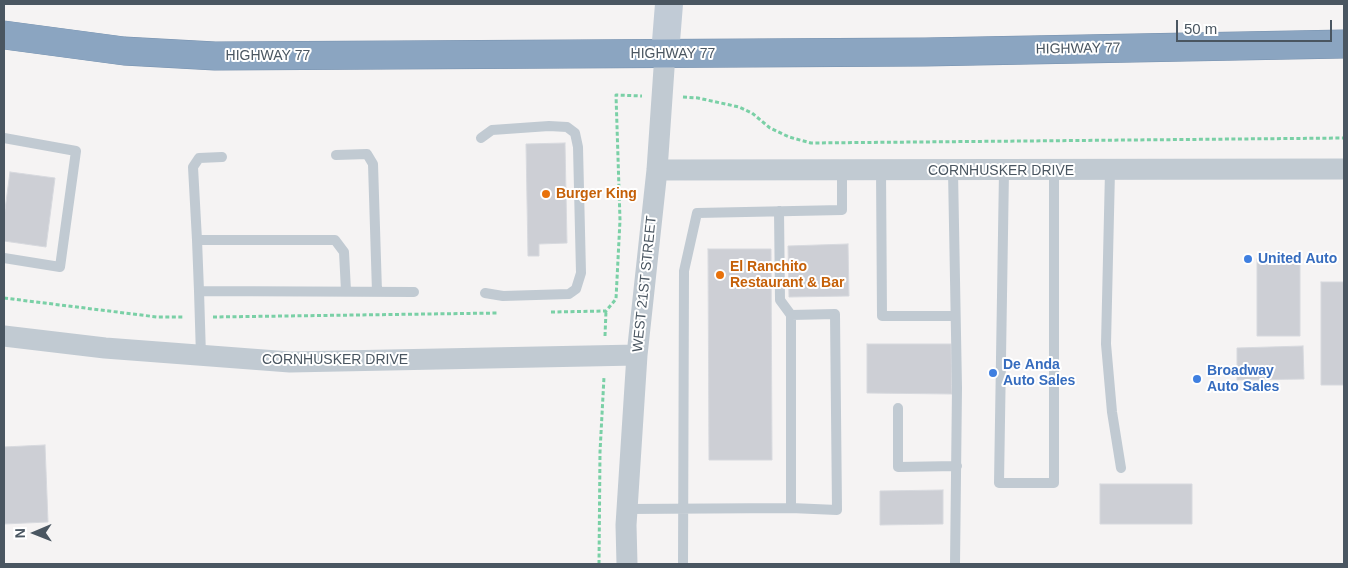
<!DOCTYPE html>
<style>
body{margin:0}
#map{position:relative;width:1348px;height:568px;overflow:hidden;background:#f5f3f3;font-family:Helvetica,sans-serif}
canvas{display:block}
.frame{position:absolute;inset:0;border:5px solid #4a5661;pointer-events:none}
.north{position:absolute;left:10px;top:508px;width:50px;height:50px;-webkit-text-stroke:4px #fff;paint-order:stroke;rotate:269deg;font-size:14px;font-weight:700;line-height:20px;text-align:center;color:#4a5661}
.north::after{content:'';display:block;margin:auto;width:18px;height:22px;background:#4a5661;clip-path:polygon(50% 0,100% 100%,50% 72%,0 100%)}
.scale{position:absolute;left:1176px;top:20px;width:156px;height:22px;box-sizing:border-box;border:2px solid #4a5661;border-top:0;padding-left:6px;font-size:15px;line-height:18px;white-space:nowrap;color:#4a5661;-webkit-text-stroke:4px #fff;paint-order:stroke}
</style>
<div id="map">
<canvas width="1348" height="568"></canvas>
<div class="frame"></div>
<div class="north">N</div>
<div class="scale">50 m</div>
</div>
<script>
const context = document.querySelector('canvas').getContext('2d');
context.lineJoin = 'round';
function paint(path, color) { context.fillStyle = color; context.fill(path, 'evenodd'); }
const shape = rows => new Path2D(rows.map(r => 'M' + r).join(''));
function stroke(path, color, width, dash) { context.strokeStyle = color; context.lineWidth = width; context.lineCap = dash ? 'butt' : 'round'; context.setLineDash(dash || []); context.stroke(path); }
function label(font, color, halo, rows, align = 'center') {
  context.font = font + ' Helvetica,sans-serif'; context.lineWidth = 4; context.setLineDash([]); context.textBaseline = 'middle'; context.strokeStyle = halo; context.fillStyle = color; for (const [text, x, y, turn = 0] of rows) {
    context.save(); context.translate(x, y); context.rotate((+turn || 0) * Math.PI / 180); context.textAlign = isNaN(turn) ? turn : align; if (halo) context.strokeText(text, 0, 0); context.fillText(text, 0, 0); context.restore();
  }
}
const building = shape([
 [565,143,567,243,539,244,539,256,528,256,526,144,565,143],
 [10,172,55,178,46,247,4,241,4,217,10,172],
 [848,244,849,296,789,297,788,246,848,244],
 [708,249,771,249,772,460,709,460,708,249],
 [1257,259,1300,259,1300,336,1257,336,1257,259],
 [1321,282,1344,282,1344,385,1321,385,1321,282],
 [867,344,951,344,952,394,867,393,867,344],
 [1303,346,1304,379,1237,380,1237,348,1303,346],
 [45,445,48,522,4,524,4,447,45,445],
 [1100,484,1192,484,1192,524,1100,524,1100,484],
 [943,490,943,524,880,525,880,491,943,490]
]);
const path = shape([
 [683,97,698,98,739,107,752,113,770,128,789,137,811,143,1344,138],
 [4,298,157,317,184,317],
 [551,312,606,311,616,299,620,220,616,95,642,96],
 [213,317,499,313],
 [605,336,606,311],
 [599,564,600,452,604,377]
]);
const lane = shape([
 [4,138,76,151,60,267,4,258],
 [481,138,492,130,549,126,567,127,575,133,578,147,581,273,576,289,569,294,503,296,485,293],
 [336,155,367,154,373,164,377,292],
 [881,170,882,316,955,316],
 [953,171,957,388,955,564],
 [1004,171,999,483,1054,483,1054,171],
 [1110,171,1106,344,1112,412,1121,468],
 [779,211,780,300,791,315],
 [197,240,193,167,199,158,222,157],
 [199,291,197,240,335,240,344,252,346,291],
 [201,356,199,291,414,292],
 [898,408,898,467,957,466],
 [627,509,791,508,791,315,835,314,837,510,791,508],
 [683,564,684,271,697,213,842,210,842,171]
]);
const street = shape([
 [657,170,1344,169],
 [4,336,105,348,290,362,637,355],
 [627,564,626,525,637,355,657,170,665,54]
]);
const secondary = shape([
 [665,54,669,4]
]);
const highway = shape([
 [4,35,124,51,215,56,925,52,1344,44]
]);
const markers = [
 [546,194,5,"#e8710a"],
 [1248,259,5,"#3f7fe0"],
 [720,275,5,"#e8710a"],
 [993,373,5,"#3f7fe0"],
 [1197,379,5,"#3f7fe0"]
];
const streetNames = [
 ["HIGHWAY 77",1078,49,-1],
 ["HIGHWAY 77",673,54],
 ["HIGHWAY 77",268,56],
 ["CORNHUSKER DRIVE",1001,171],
 ["WEST 21ST STREET",645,284,-84],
 ["CORNHUSKER DRIVE",335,360]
];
const foodNames = [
 ["Burger King",556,194],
 ["El Ranchito",730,267],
 ["Restaurant & Bar",730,283]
];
const shopNames = [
 ["United Auto",1258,259],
 ["De Anda",1003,365],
 ["Auto Sales",1003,381],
 ["Broadway",1207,371],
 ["Auto Sales",1207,387]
];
paint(building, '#cdcfd5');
stroke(building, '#d7d9de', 1);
stroke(highway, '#7690ad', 29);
stroke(path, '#7ad0a6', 3, [4, 2.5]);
stroke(lane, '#c1cad2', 10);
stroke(street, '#c1cad2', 21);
stroke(secondary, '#c1cbd6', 28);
stroke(highway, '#8ba5c1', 28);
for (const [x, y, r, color] of markers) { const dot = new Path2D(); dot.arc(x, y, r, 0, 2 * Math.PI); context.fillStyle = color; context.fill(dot); stroke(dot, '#fff', 2); }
label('14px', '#4a5661', '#fff', streetNames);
label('bold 14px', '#c56008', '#fff', foodNames, 'left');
label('bold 14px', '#366cbe', '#fff', shopNames, 'left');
</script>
